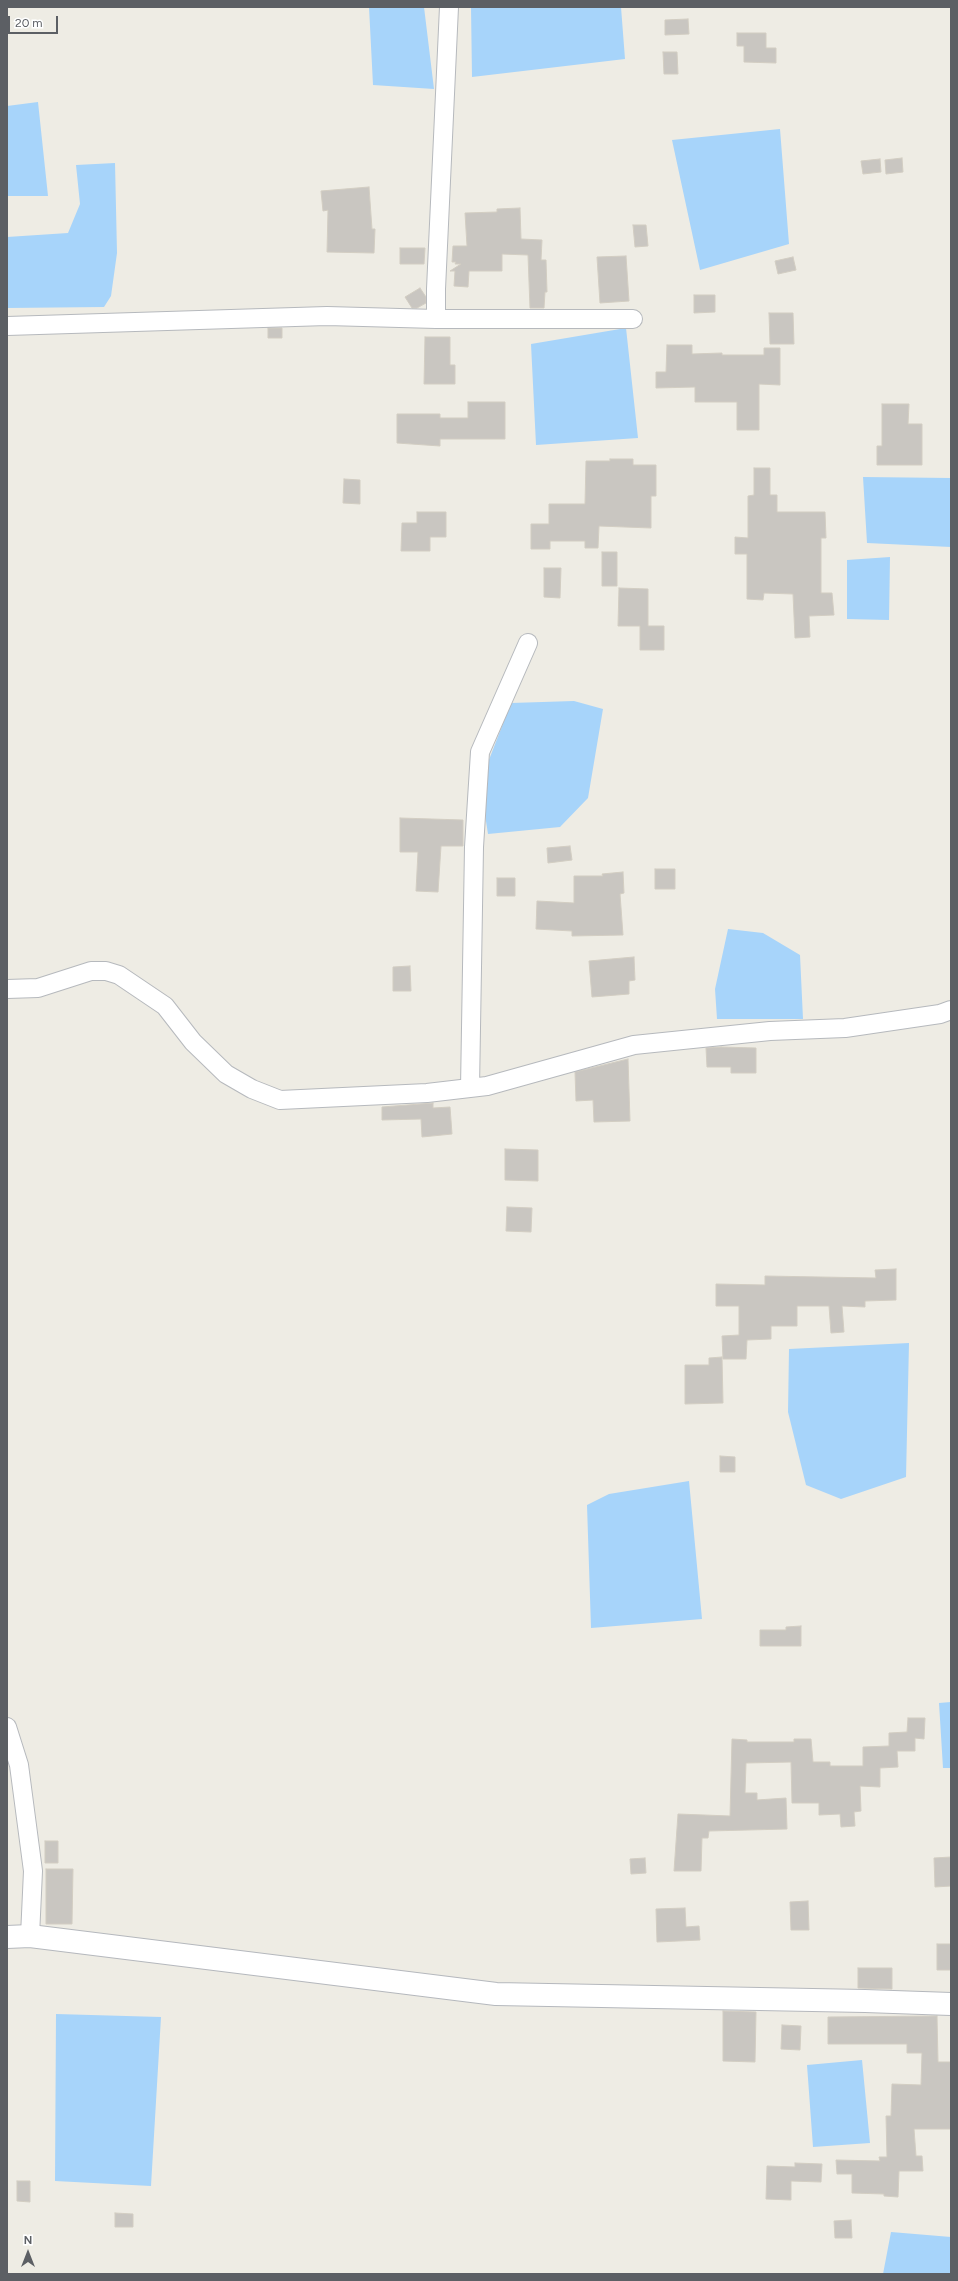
<!DOCTYPE html>
<style>
body{margin:0}
#map{position:relative;width:958px;height:2281px;overflow:hidden;background:#eeece4;font-family:Figtree,sans-serif}
canvas{display:block}
.frame{position:absolute;inset:0;border:8px solid #5c5f64;pointer-events:none}
.north{position:absolute;left:8px;top:2233px;width:40px;height:40px;-webkit-text-stroke:3px #fff;paint-order:stroke;rotate:0deg;font-size:11px;font-weight:700;line-height:16px;text-align:center;color:#5c5f64}
.north::after{content:'';display:block;margin:auto;width:14px;height:18px;background:#5c5f64;clip-path:polygon(50% 0,100% 100%,50% 72%,0 100%)}
.scale{position:absolute;left:8px;top:16px;width:50px;height:18px;box-sizing:border-box;border:2px solid #5c5f64;border-top:0;padding-left:5px;font-size:12px;line-height:14px;white-space:nowrap;color:#5c5f64;-webkit-text-stroke:3px #fff;paint-order:stroke}
</style>
<div id="map">
<canvas width="958" height="2281"></canvas>
<div class="frame"></div>
<div class="north">N</div>
<div class="scale">20 m</div>
</div>
<script>
const context = document.querySelector('canvas').getContext('2d');
context.lineJoin = 'round';
function paint(path, color) { context.fillStyle = color; context.fill(path, 'evenodd'); }
const shape = rows => new Path2D(rows.map(r => 'M' + r).join(''));
function stroke(path, color, width, dash) { context.strokeStyle = color; context.lineWidth = width; context.lineCap = dash ? 'butt' : 'round'; context.setLineDash(dash || []); context.stroke(path); }
const water = shape([
 [369,7,424,7,434,89,373,85],
 [471,7,621,7,625,59,472,77],
 [38,102,48,196,7,196,7,106],
 [780,129,789,244,700,270,672,140],
 [115,163,117,253,111,296,104,307,7,308,7,237,68,233,80,204,76,165],
 [626,328,638,438,536,445,531,344],
 [863,477,951,478,951,547,867,543],
 [890,557,889,620,847,619,847,560],
 [574,701,603,709,588,798,560,827,488,834,480,783,511,703],
 [728,929,763,933,800,955,803,1019,717,1019,715,989],
 [909,1343,906,1477,841,1499,806,1485,788,1412,789,1349],
 [689,1481,702,1619,591,1628,587,1505,609,1494],
 [951,1702,951,1768,943,1768,939,1703],
 [56,2014,161,2017,151,2186,55,2181],
 [862,2060,870,2143,813,2147,807,2065],
 [891,2232,951,2237,950,2274,883,2274]
]);
const building = shape([
 [688,19,689,34,665,35,665,20,688,19],
 [737,33,766,33,766,48,776,48,776,63,744,62,744,46,737,46,737,33],
 [663,52,677,52,678,74,664,74,663,52],
 [902,158,903,172,886,174,885,160,902,158],
 [880,159,881,172,863,174,861,161,880,159],
 [369,187,372,229,375,229,374,253,327,252,328,210,323,211,321,191,369,187],
 [520,208,521,239,542,240,541,260,546,260,547,292,545,292,544,308,530,308,528,255,502,254,502,271,469,271,468,287,454,286,455,271,450,271,461,264,455,264,456,262,452,262,453,246,467,246,465,213,497,212,497,209,520,208],
 [633,225,646,225,648,246,635,247,633,225],
 [400,248,425,248,424,264,400,264,400,248],
 [626,256,629,301,600,303,597,257,626,256],
 [793,257,796,270,778,274,775,261,793,257],
 [420,288,426,297,426,303,417,308,412,308,405,297,420,288],
 [694,295,715,295,715,312,694,313,694,295],
 [769,313,793,313,794,344,770,344,769,313],
 [268,328,282,328,282,338,268,338,268,328],
 [425,337,450,337,450,365,455,365,455,384,424,384,425,337],
 [667,345,692,345,692,354,722,353,722,355,764,355,764,348,780,348,780,385,759,384,759,430,737,430,737,402,695,402,695,387,656,388,656,372,666,372,667,345],
 [468,402,505,402,505,439,440,439,440,446,397,443,397,414,440,414,440,418,468,418,468,402],
 [882,404,909,404,908,424,922,424,922,465,877,465,877,446,882,446,882,404],
 [610,459,633,459,633,465,656,465,656,496,651,496,651,528,599,526,598,548,585,548,585,541,550,541,550,549,531,549,531,524,549,524,549,504,585,504,586,461,610,461,610,459],
 [754,468,770,468,770,495,777,495,777,512,825,512,826,538,821,538,821,593,832,593,834,615,809,616,810,637,795,638,793,594,764,593,763,600,747,599,747,554,735,554,735,537,748,538,748,496,754,495,754,468],
 [344,479,360,480,360,504,343,503,344,479],
 [417,512,446,512,446,537,430,537,430,551,401,551,402,523,417,523,417,512],
 [602,552,617,552,617,586,602,586,602,552],
 [544,568,561,568,560,598,544,597,544,568],
 [619,588,648,589,648,626,664,626,664,650,640,650,640,626,618,626,619,588],
 [400,818,463,820,463,846,441,846,438,892,416,891,418,852,400,852,400,818],
 [570,846,572,860,548,863,547,848,570,846],
 [655,869,675,869,675,889,655,889,655,869],
 [623,872,624,893,620,894,623,935,572,936,572,931,536,929,537,901,574,903,574,876,603,876,602,874,623,872],
 [497,878,515,878,515,896,497,896,497,878],
 [634,957,635,980,629,981,629,994,592,997,589,961,634,957],
 [410,966,411,991,393,991,393,967,410,966],
 [721,1047,756,1048,756,1073,731,1073,731,1067,707,1067,706,1048,721,1047],
 [628,1059,630,1121,594,1122,593,1100,576,1101,575,1072,628,1059],
 [433,1103,433,1108,450,1107,452,1134,422,1137,421,1119,382,1120,382,1107,433,1103],
 [505,1149,538,1150,538,1181,505,1180,505,1149],
 [507,1207,532,1208,531,1232,506,1231,507,1207],
 [896,1269,896,1300,865,1301,865,1307,842,1306,844,1332,831,1333,829,1306,797,1306,797,1326,771,1326,771,1339,747,1340,746,1359,723,1359,722,1336,739,1335,739,1306,716,1306,716,1284,765,1285,765,1276,876,1278,875,1270,896,1269],
 [722,1357,723,1403,685,1404,685,1365,709,1365,709,1358,722,1357],
 [720,1456,735,1457,735,1472,720,1472,720,1456],
 [801,1626,801,1646,760,1646,760,1630,786,1630,786,1627,801,1626],
 [908,1718,925,1718,924,1739,915,1738,915,1751,897,1751,898,1767,880,1768,880,1787,860,1786,861,1811,854,1812,855,1826,841,1827,840,1814,819,1815,819,1803,792,1803,791,1762,746,1763,745,1793,757,1793,757,1800,786,1798,787,1829,709,1831,708,1838,702,1838,701,1871,674,1871,678,1814,730,1816,732,1739,747,1740,747,1742,794,1742,794,1739,811,1739,813,1762,830,1762,830,1766,863,1766,863,1747,889,1746,889,1733,907,1732,908,1718],
 [45,1841,58,1841,58,1863,45,1863,45,1841],
 [951,1857,951,1886,935,1887,934,1858,951,1857],
 [645,1858,646,1873,631,1874,630,1859,645,1858],
 [46,1869,73,1869,72,1924,46,1924,46,1869],
 [808,1901,809,1930,791,1930,790,1902,808,1901],
 [685,1908,686,1927,699,1926,700,1940,657,1942,656,1909,685,1908],
 [937,1944,951,1944,951,1970,937,1970,937,1944],
 [858,1968,892,1968,892,1989,858,1988,858,1968],
 [723,2011,756,2012,755,2062,723,2061,723,2011],
 [937,2016,938,2062,951,2062,951,2129,914,2129,916,2156,922,2156,923,2171,899,2171,898,2197,884,2196,884,2194,852,2193,852,2174,837,2174,836,2160,880,2161,879,2157,887,2157,886,2116,891,2116,892,2084,921,2085,922,2053,907,2053,907,2044,828,2044,828,2017,937,2016],
 [782,2025,801,2026,800,2050,781,2049,782,2025],
 [795,2163,822,2164,821,2182,791,2181,791,2200,766,2199,767,2166,795,2167,795,2163],
 [17,2181,30,2181,30,2202,17,2201,17,2181],
 [115,2213,133,2214,133,2227,115,2227,115,2213],
 [851,2220,852,2238,835,2238,834,2221,851,2220]
]);
const minor = shape([
 [436,319,633,319],
 [7,326,327,316,436,319,436,289,449,7],
 [7,989,38,988,91,971,106,971,119,975,165,1006,193,1042,226,1074,252,1089,280,1100,427,1093,487,1086,634,1045,770,1031,845,1028,940,1014,951,1010],
 [470,1088,474,847,480,752,528,643],
 [7,1727,19,1765,33,1871,30,1936]
]);
const secondary = shape([
 [7,1937,30,1936,496,1994,865,2001,951,2004]
]);
paint(water, '#a7d4fa');
paint(building, '#c9c6c1');
stroke(building, '#d2cdc2', 1);
stroke(minor, '#b6b9bd', 20);
stroke(secondary, '#b5b8bd', 24);
stroke(minor, '#fff', 18);
stroke(secondary, '#fff', 22);
</script>
